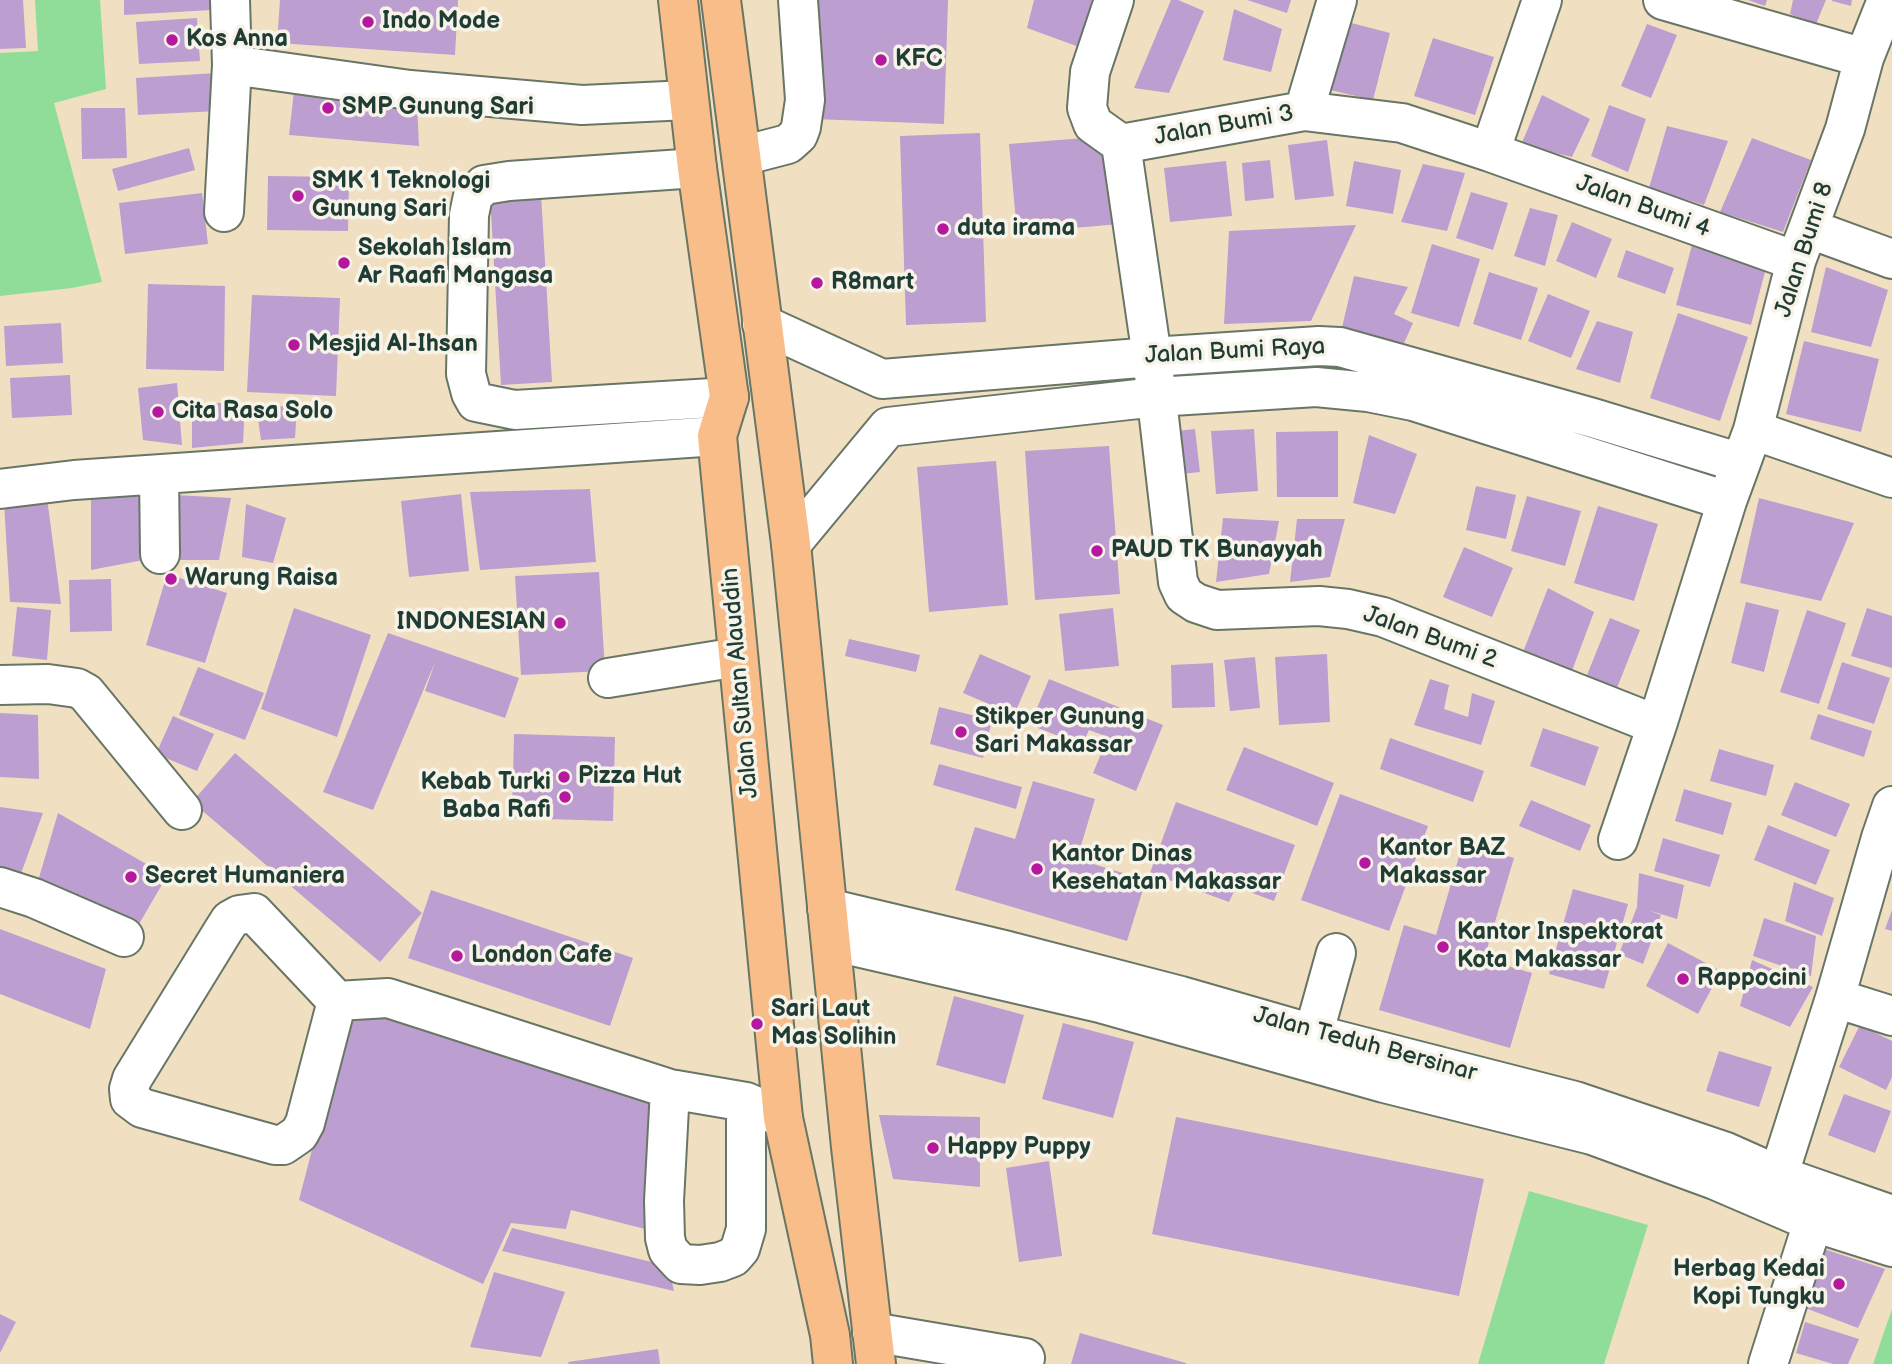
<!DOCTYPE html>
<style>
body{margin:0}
canvas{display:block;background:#f0e0c1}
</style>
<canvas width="1892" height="1364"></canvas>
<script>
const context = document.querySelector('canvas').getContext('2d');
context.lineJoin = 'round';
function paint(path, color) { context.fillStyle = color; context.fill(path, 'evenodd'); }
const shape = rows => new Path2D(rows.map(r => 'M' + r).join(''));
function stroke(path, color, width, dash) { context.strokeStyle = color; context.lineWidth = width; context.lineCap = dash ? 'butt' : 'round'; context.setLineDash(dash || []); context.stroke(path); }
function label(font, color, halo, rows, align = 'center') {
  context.font = font + ' "Balsamiq Sans",sans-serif'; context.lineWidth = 7; context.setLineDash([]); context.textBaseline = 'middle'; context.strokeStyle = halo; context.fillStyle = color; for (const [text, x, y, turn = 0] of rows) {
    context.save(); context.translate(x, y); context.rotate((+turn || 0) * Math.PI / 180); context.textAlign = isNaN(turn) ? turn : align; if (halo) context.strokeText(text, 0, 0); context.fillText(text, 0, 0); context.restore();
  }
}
const green = shape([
 [35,0,100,0,106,89,54,103,102,282,72,288,0,296,0,53,38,51],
 [1529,1191,1648,1225,1604,1364,1478,1364],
 [1892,1309,1892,1364,1873,1364]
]);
const building = shape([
 [0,0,23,0,26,48,0,49],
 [124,0,212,0,212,10,124,15],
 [280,0,458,0,455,55,277,43],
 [817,0,948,0,944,124,814,119],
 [1034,0,1092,0,1079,47,1027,28],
 [1171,0,1178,0,1204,11,1169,93,1134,88],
 [1247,0,1291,0,1287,13],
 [1748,0,1767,0,1765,6],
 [1793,0,1826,0,1816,24,1790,14],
 [1832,0,1852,0,1851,6,1832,1],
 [1234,9,1282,29,1271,72,1223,60],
 [197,18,200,61,139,64,136,22],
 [1340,20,1390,33,1373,100,1326,89],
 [1647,24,1677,35,1651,98,1621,86],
 [1433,38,1494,57,1475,115,1414,96],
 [216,73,218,111,138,115,136,78],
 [294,91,417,103,419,146,289,135],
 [1542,95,1590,119,1572,157,1521,145],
 [1609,105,1646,119,1628,172,1591,156],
 [81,108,125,108,127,158,82,159],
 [1667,126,1728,141,1704,205,1649,188],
 [980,133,986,322,906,325,900,136],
 [1084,138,1113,154,1119,224,1017,233,1009,144],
 [1752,138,1811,160,1783,232,1720,212],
 [1327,140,1334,196,1295,200,1288,145],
 [189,148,195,170,118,191,112,169],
 [1270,160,1274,198,1245,201,1242,163],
 [1226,161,1232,216,1170,222,1164,168],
 [1354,161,1401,170,1393,214,1346,206],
 [1423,164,1465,173,1447,231,1401,222],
 [268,176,349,177,348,231,267,230],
 [1471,192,1508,203,1493,250,1456,238],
 [202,193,208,244,125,254,119,203],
 [541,193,552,382,501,385,490,196],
 [1530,208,1558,215,1545,266,1514,256],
 [1572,222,1612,239,1596,278,1556,261],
 [1356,225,1311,321,1224,324,1229,231],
 [1432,244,1480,259,1459,327,1411,313],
 [1692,245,1766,268,1751,325,1676,305],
 [1626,250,1674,268,1665,294,1617,277],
 [1826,267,1888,290,1871,347,1811,332],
 [1489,272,1538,288,1521,340,1473,324],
 [1354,276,1408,287,1394,314,1413,323,1401,350,1341,332],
 [148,284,225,286,224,371,146,369],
 [1548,294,1590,311,1571,358,1528,341],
 [252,295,340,298,336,396,247,392],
 [1678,313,1748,337,1720,421,1650,398],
 [1597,321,1633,332,1620,383,1576,369],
 [61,323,63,363,6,366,4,326],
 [1804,341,1879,359,1861,432,1786,414],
 [70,375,72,415,12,418,10,378],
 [177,383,182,445,143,440,138,388],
 [192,403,245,403,243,443,192,448],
 [256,405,297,407,295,438,261,440],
 [1195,429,1200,472,1181,474,1176,431],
 [1254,429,1258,491,1216,494,1211,431],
 [1338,431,1338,497,1277,497,1276,432],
 [1369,435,1417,454,1395,514,1353,503],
 [1109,446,1120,594,1035,600,1025,451],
 [996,461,1008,605,929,612,917,467],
 [1476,486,1516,495,1506,539,1466,530],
 [157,488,154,558,91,570,91,492],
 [590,489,596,562,480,570,470,492],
 [461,494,469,571,409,577,401,501],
 [175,495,231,498,219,560,175,560],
 [1527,496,1581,511,1565,566,1511,551],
 [47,498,61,604,10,602,4,503],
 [1759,498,1854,523,1821,601,1740,583],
 [246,504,286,518,273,563,242,557],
 [1598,506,1658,524,1634,601,1574,583],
 [1223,518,1279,521,1269,574,1216,582],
 [1297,519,1345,519,1330,577,1290,582],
 [1464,547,1513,568,1492,617,1443,597],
 [599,572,605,671,521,675,515,576],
 [167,574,227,593,205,663,146,645],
 [111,579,112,631,70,632,69,580],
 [1548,588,1594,612,1570,676,1520,660],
 [1746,602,1779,610,1764,672,1731,663],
 [17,607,51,610,47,660,12,656],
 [294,608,371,635,337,737,261,709],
 [1113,608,1119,666,1065,671,1059,614],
 [1867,608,1892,616,1892,668,1851,656],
 [1807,610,1846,623,1819,704,1780,692],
 [1610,618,1640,630,1613,698,1583,685],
 [388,633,519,678,505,718,425,691,436,660,373,810,323,792],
 [849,639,920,655,916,672,845,656],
 [980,654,1031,676,1014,715,963,693],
 [1327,654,1330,722,1279,725,1275,657],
 [1255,657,1260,708,1230,711,1224,660],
 [1842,662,1890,678,1874,724,1827,709],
 [1213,663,1215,707,1172,708,1171,665],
 [198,667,264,693,245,740,179,715],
 [1049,679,1163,725,1136,791,1093,773,1108,737,1089,730,1082,745,1030,725],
 [1430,679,1449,685,1444,709,1468,717,1472,693,1495,701,1481,745,1414,725],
 [939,707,992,720,983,758,930,744],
 [0,713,38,715,39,779,0,777],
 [1818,714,1872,731,1864,757,1810,739],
 [173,716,214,734,197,771,156,754],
 [1543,728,1599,747,1585,786,1530,766],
 [514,734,615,737,613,821,512,818],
 [1390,738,1484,771,1473,802,1380,769],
 [1244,747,1334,783,1317,826,1226,790],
 [1719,749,1774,765,1766,796,1710,781],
 [235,753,422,913,380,962,192,802],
 [939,764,1022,787,1016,809,933,785],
 [1033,781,1095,799,1077,859,1146,880,1127,941,955,890,975,827,1015,839],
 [1795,782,1850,804,1836,837,1781,815],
 [1684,789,1732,803,1723,835,1675,821],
 [1340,794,1428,826,1389,931,1301,900],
 [1531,800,1591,825,1580,851,1519,826],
 [1176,802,1295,845,1274,901,1236,887,1229,902,1150,873],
 [0,807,43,813,19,879,0,876],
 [58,813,167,876,132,936,38,881],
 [1768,825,1830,850,1816,885,1754,860],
 [1663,838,1720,855,1710,887,1654,871],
 [1463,843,1514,858,1484,959,1532,973,1510,1048,1379,1010,1404,925,1436,935],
 [1639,873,1684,885,1677,919,1648,910,1661,915,1643,964,1619,954,1637,907],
 [1794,882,1834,898,1822,936,1785,921],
 [1573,889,1628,904,1604,989,1549,974],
 [431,890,633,958,610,1026,408,958],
 [1892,910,1892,931,1885,929],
 [1764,918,1816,936,1811,976,1753,956],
 [0,929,106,969,90,1029,0,994],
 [1668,943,1721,971,1698,1014,1646,986],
 [1752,960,1813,987,1790,1027,1740,1006],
 [954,996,1024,1015,1005,1084,936,1065],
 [349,1006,561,1073,651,1095,645,1229,571,1210,566,1229,511,1223,483,1284,299,1200],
 [1063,1023,1134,1042,1113,1118,1042,1099],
 [1860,1025,1892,1041,1892,1077,1886,1090,1839,1067],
 [1719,1051,1772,1067,1759,1107,1706,1091],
 [1844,1094,1891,1111,1875,1153,1828,1135],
 [879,1115,980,1117,980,1187,893,1179],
 [1176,1117,1484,1179,1459,1296,1152,1234],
 [1049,1161,1062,1256,1019,1262,1006,1168],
 [512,1228,668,1266,674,1291,502,1251],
 [1824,1249,1885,1269,1858,1328,1800,1306],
 [494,1272,565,1292,541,1357,470,1347],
 [0,1314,16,1322,0,1353],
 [1805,1322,1859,1339,1848,1364,1833,1364,1796,1353],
 [1080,1333,1186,1363,1186,1364,1071,1364],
 [658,1349,660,1364,569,1364,568,1362]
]);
const minor = shape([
 [1114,0,1090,72,1087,108,1093,124,1121,144,1304,111,1402,123,1490,152,1796,261],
 [1663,0,1864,58],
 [232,65,410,90,582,105,688,100],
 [1304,111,1337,0],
 [1121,144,1152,357,1178,582,1184,595,1196,603,1217,610,1319,606,1348,609,1383,617,1657,725],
 [1490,152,1542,0],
 [742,156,788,144,798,135,801,127,805,100,798,0],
 [697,168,509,181,484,185,473,196,469,215,466,374,471,393,476,402,515,410,729,397],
 [224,212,232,65,230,0],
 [1810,229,1892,259],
 [762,324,882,379,1152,357,1319,346,1340,347,1593,418,1741,463],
 [1753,430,1892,478],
 [159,475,160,554],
 [0,489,74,480,717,436],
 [791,544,888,427,1156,397,1316,387,1368,392,1413,401,1727,501],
 [608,678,738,657],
 [0,685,48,684,77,688,86,693,182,810],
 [1618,840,1657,725,1727,501,1753,430,1796,261,1845,129,1864,58,1887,0],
 [0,887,34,898,124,937],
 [827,908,1004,950,1181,996,1313,1034,1575,1101,1726,1152,1780,1176,1892,1215],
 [831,941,1100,1003,1384,1083,1592,1135,1715,1180,1813,1222,1892,1247],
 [1835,998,1892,1016],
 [337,1001,305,1123,299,1134,283,1145,275,1145,142,1108,130,1099,129,1089,132,1079,223,931,230,920,239,915,254,913,337,1001,388,998,670,1089,746,1102,783,1118],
 [1307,1057,1336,953],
 [670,1089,664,1201,665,1238,668,1250,681,1264,700,1265,720,1262,733,1257,740,1249,746,1229,746,1102],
 [1771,1199,1835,998,1881,838,1892,806],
 [872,1332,1025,1358],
 [1768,1364,1813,1222]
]);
const highway = shape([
 [678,0,697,168,729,397,717,436,783,1118,830,1335,833,1364],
 [721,0,791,544,851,1147,876,1364]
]);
const markers = [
 [368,22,7,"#b5179e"],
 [172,40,7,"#b5179e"],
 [881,60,7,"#b5179e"],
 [328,108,7,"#b5179e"],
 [298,196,7,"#b5179e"],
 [943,229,7,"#b5179e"],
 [344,263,7,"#b5179e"],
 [817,283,7,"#b5179e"],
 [294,345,7,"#b5179e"],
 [158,412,7,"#b5179e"],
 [1097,551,7,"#b5179e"],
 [171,579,7,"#b5179e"],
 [560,623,7,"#b5179e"],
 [961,732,7,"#b5179e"],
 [564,777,7,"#b5179e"],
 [565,797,7,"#b5179e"],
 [1365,863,7,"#b5179e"],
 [1037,869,7,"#b5179e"],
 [131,877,7,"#b5179e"],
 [1443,947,7,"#b5179e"],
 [457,956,7,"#b5179e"],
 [1683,979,7,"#b5179e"],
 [757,1024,7,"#b5179e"],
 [933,1148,7,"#b5179e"],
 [1839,1284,7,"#b5179e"]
];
const poiNames = [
 ["Indo Mode",382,22],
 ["Kos Anna",186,40],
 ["KFC",895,60],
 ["SMP Gunung Sari",342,108],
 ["SMK 1 Teknologi",312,182],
 ["Gunung Sari",312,210],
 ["duta irama",957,229],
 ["Sekolah Islam",358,249],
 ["Ar Raafi Mangasa",358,277],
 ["R8mart",831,283],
 ["Mesjid Al-Ihsan",308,345],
 ["Cita Rasa Solo",172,412],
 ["PAUD TK Bunayyah",1111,551],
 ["Warung Raisa",185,579],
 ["INDONESIAN",546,623,"right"],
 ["Stikper Gunung",975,718],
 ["Sari Makassar",975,746],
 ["Pizza Hut",578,777],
 ["Kebab Turki",551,783,"right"],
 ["Baba Rafi",551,811,"right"],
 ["Kantor BAZ",1379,849],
 ["Makassar",1379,877],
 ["Kantor Dinas",1051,855],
 ["Kesehatan Makassar",1051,883],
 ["Secret Humaniera",145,877],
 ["Kantor Inspektorat",1457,933],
 ["Kota Makassar",1457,961],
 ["London Cafe",471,956],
 ["Rappocini",1697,979],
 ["Sari Laut",771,1010],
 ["Mas Solihin",771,1038],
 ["Happy Puppy",947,1148],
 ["Herbag Kedai",1825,1270,"right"],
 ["Kopi Tungku",1825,1298,"right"]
];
const streetNames = [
 ["Jalan Bumi 3",1224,126,-10],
 ["Jalan Bumi 4",1643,207,20],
 ["Jalan Bumi 8",1805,250,-72],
 ["Jalan Bumi Raya",1235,352,-3],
 ["Jalan Bumi 2",1430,638,20],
 ["Jalan Sultan Alauddin",741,683,-95],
 ["Jalan Teduh Bersinar",1365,1045,15]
];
paint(green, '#90dd9a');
paint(building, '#bd9ed1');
stroke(minor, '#687665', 42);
stroke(highway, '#687665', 42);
stroke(minor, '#fff', 38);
stroke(highway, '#f8bd89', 38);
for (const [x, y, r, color] of markers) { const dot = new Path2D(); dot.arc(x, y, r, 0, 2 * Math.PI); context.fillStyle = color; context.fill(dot); stroke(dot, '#f7f3e8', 2.5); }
label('bold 24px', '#1f3d34', '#f7f3e8', poiNames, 'left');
label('24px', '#1f3d34', '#f7f3e8', streetNames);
</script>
